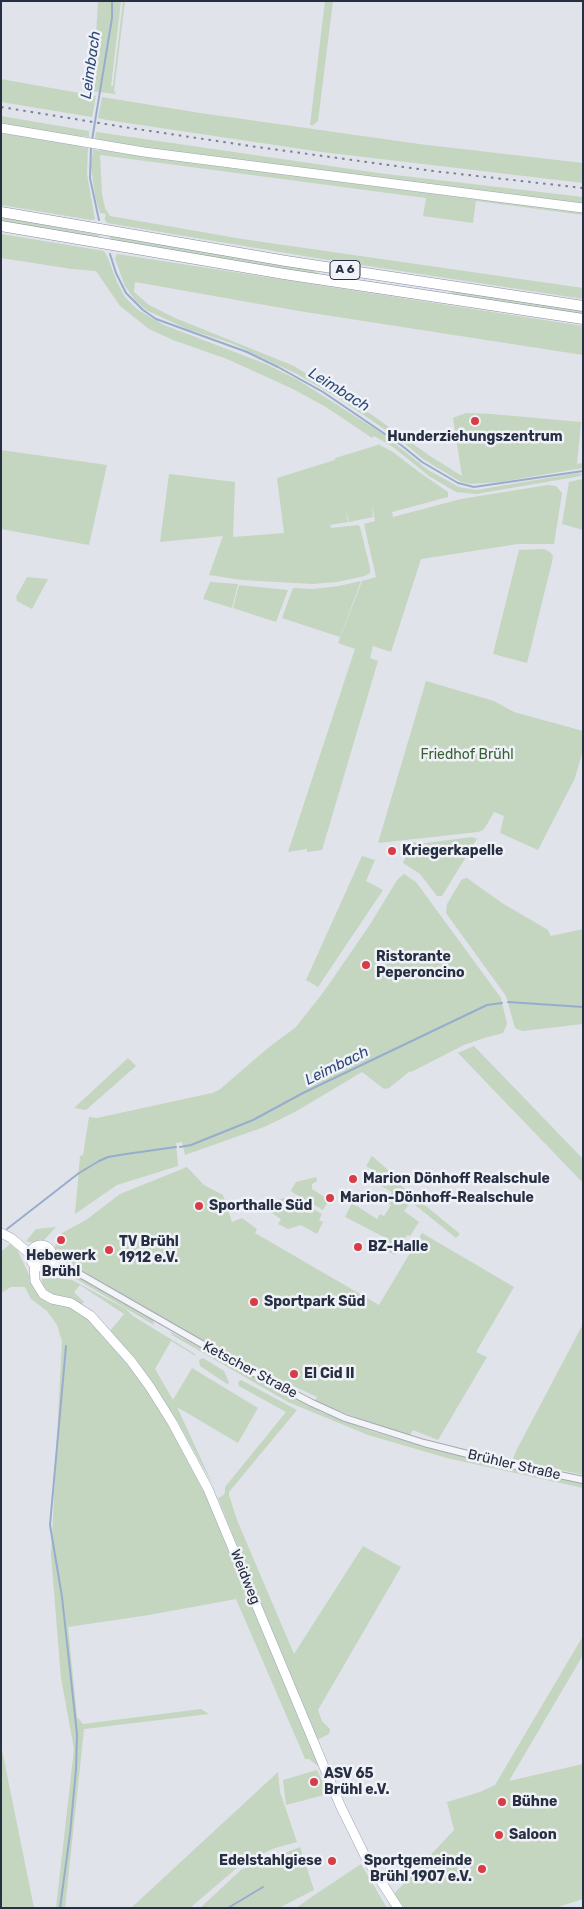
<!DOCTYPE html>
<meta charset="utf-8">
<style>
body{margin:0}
#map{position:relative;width:584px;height:1909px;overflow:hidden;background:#e0e3ea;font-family:Rubik,sans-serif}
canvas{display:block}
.frame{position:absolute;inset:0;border:2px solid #272f43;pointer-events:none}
</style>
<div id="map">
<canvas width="584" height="1909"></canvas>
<div class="frame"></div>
</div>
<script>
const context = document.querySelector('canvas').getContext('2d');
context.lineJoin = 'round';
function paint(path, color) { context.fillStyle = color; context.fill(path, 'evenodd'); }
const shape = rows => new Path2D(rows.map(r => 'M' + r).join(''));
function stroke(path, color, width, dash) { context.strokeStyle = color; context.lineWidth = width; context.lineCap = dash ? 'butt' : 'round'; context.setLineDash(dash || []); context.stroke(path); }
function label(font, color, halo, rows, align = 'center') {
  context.font = font + ' Rubik,sans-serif'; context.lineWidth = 5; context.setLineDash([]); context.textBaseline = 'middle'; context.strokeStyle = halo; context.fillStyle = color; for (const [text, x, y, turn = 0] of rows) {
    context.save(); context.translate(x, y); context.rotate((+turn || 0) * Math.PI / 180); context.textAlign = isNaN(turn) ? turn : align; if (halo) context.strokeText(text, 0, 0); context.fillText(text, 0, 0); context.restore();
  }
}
const green = shape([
 [98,1,121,1,111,86,113,86,123,1,125,1,114,91,116,94,90,91,89,86,93,69,90,67,96,35],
 [325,1,333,1,318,121,313,125,310,125],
 [1,79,96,96,92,117,1,102],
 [102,97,200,113,419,144,583,163,583,183,322,152,107,120,98,118],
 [1,116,89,131,89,137,82,136,81,138,1,124],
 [1,132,81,145,81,147,88,148,87,174,95,219,91,220,1,205],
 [96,132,378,173,583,197,583,205,242,162,101,142,101,140,95,138],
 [101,148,405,190,583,211,583,215,476,201,473,223,423,216,426,198,100,155,102,194,105,208,110,216,242,239,583,288,583,299,316,258,107,223,104,218,105,218,106,214,100,213,95,196,91,166,93,149,100,151],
 [1,217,99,235,100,239,1,221],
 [1,234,104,251,108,258,117,282,125,297,138,310,164,325,266,364,298,380,383,434,428,470,459,487,476,490,578,473,582,474,581,476,476,494,456,492,429,476,393,447,374,436,372,438,326,407,293,389,227,359,173,340,149,329,120,306,96,271,72,269,1,258],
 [109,236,307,269,317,272,317,274,111,240],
 [117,254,583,326,583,355,299,311,135,282,134,292,149,305,175,318,294,366,372,415,430,456,462,476,453,418,466,413,492,414,581,422,577,464,583,463,583,468,500,482,471,484,461,482,423,459,402,441,340,399,297,374,231,343,187,329,146,310,135,300,125,286,115,259],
 [452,291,583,311,583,315,452,296],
 [378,444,393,452,419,472,448,492,448,497,392,512,393,517,461,499,548,485,556,486,562,493,554,544,518,544,421,559,391,652,373,646,370,658,378,661,322,850,307,852,307,849,288,852,355,649,338,643,362,581,376,577,364,524,375,521,372,505,373,517,349,522,345,507,348,522,330,525,331,528,358,525,360,527,370,568,370,573,365,576,337,582,312,584,242,580,209,575,223,536,160,542,169,474,235,482,233,537,284,533,277,478,335,460,335,458,378,445],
 [1,450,107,465,89,545,1,529],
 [583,479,583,530,562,524,569,482],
 [544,549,550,552,553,556,552,562,527,663,493,654,519,550],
 [27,577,48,579,32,609,17,601,16,597],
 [361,581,340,637,282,618,293,588,313,589,339,586],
 [210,582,238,584,232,608,203,599],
 [239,585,288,590,276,622,233,608],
 [426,681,494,701,514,712,583,731,583,750,575,778,538,850,500,833,504,816,494,812,486,826,483,830,478,832,378,843],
 [472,837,477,839,442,896,437,896,420,874,403,863,407,853,405,843,418,842,418,844],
 [362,856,375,860,366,881,383,890,318,987,306,980],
 [404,874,416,882,501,998,507,1024,503,1033,484,1038,464,1045,411,1072,410,1071,389,1088,384,1089,362,1072,295,1112,264,1127,185,1155,182,1142,176,1143,178,1166,117,1185,75,1214,80,1156,83,1155,89,1117,97,1118,212,1093,219,1090,268,1048,296,1027,325,990,371,923,397,880],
 [467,878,502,903,548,930,551,936,583,929,583,1024,522,1031,515,1028,506,996,446,913,447,904,462,879],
 [474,1046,583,1159,583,1183,458,1053],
 [128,1058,136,1066,86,1110,74,1108],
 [372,1156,388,1170,398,1183,460,1234,456,1238,394,1188,410,1203,404,1211,419,1222,410,1236,407,1235,395,1255,385,1250,389,1243,385,1241,386,1238,345,1217,352,1203,377,1219,380,1214,384,1216,391,1205,386,1203,392,1192,378,1184,383,1176,366,1166],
 [187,1167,204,1185,223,1195,232,1222,242,1218,257,1229,255,1233,379,1305,422,1233,514,1287,476,1352,487,1357,438,1440,413,1430,410,1435,365,1421,315,1401,317,1397,268,1374,267,1376,262,1374,258,1370,164,1319,58,1256,55,1249,56,1241,62,1233,86,1220,120,1194],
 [316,1177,317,1181,312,1184,312,1189,329,1200,323,1210,292,1192,291,1190,296,1182],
 [290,1197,294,1198,322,1214,319,1220,323,1222,317,1234,301,1225,288,1229,278,1224,281,1219,266,1209,271,1201],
 [56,1227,43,1241,33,1243,26,1241,36,1229],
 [10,1244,18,1251,29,1275,32,1276,35,1290,38,1294,69,1307,85,1315,120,1352,160,1408,202,1482,319,1765,318,1766,309,1759,305,1759,303,1754,236,1599,149,1615,68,1627,77,1717,83,1724,201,1709,209,1714,84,1729,65,1908,56,1908,74,1749,61,1678,51,1555,62,1341,57,1325,47,1311,31,1299,25,1287,11,1287,1,1293,1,1252],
 [49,1267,58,1267,78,1277,153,1320,154,1325,73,1277,43,1273],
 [42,1276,72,1280,126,1309,133,1316,195,1354,196,1356,171,1341,155,1369,173,1400,192,1368,258,1408,238,1443,177,1407,213,1485,177,1421,148,1377,110,1331,124,1314,80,1285,74,1292,84,1302,81,1305,66,1297,50,1294,42,1284],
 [583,1324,583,1475,513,1459,516,1451],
 [171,1332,323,1413,371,1431,429,1448,583,1483,583,1488,447,1458,368,1435,288,1402,172,1335],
 [203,1358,224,1371,229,1383,227,1384,200,1366,199,1360],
 [241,1380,297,1410,229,1492,229,1495,237,1520,294,1654,363,1546,401,1567,318,1710,322,1721,330,1729,329,1734,315,1741,218,1498,222,1496,225,1493,225,1487,286,1412,239,1386,238,1382],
 [583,1636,583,1655,509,1781,583,1764,583,1899,555,1908,405,1908,394,1894,454,1830,447,1802,480,1792,495,1785],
 [1,1750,2,1750,34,1908,3,1908,1,1897],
 [317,1770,328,1794,286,1805,283,1780],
 [278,1772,280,1792,297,1842,272,1849,239,1866,190,1908,131,1908],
 [300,1847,314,1890,279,1908,200,1908,241,1870],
 [361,1864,387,1908,296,1908,316,1894]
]);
const stream = shape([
 [92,140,112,18,112,1],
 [91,147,90,178,99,220],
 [110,254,116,273,126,293,143,310,156,319,247,352,278,367,323,392,401,445,422,462,458,483,474,487,583,471],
 [508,1002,583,1007],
 [180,1147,191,1145,253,1120,303,1093,487,1005,502,1003],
 [7,1229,79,1173,99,1161,108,1157,126,1154,176,1147],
 [60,1908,70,1834,76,1769,77,1734,62,1597,50,1525,66,1346],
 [228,1908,263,1887]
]);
const minor = shape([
 [52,1255,66,1266,235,1363,312,1403,345,1418,424,1443,507,1464,583,1480],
 [50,1263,63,1266]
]);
const major = shape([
 [1,128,144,152,583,208],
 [1,1233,11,1238,30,1254],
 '30 1256a11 11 0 1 1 22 0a11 11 0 1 1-22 0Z',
 [34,1264,35,1281,43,1294,52,1299,71,1303,91,1316,131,1361,150,1387,172,1422,208,1489,340,1805,366,1858,398,1908]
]);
const highway = shape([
 [1,212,286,261,583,306],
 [1,226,284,274,583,319]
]);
const rail = shape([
 [1,107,130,128,257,147,433,171,583,188]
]);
const markers = [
 [475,421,5,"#d83c46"],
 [392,851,5,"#d83c46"],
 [366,965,5,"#d83c46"],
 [353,1179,5,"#d83c46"],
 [330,1198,5,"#d83c46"],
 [199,1206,5,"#d83c46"],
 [61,1240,5,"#d83c46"],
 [358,1247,5,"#d83c46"],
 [109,1250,5,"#d83c46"],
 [254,1302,5,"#d83c46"],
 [294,1374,5,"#d83c46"],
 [314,1782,5,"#d83c46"],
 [502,1802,5,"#d83c46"],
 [499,1835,5,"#d83c46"],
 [332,1861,5,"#d83c46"],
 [482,1869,5,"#d83c46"]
];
const shields = [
 [345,270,30]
];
const shieldNames = [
 ["A 6",345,270]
];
const poiNames = [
 ["Hunderziehungszentrum",475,437,"center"],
 ["Kriegerkapelle",402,851],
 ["Ristorante",376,957],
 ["Peperoncino",376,973],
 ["Marion Dönhoff Realschule",363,1179],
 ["Marion-Dönhoff-Realschule",340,1198],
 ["Sporthalle Süd",209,1206],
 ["TV Brühl",119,1242],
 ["1912 e.V.",119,1258],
 ["BZ-Halle",368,1247],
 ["Hebewerk",61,1256,"center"],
 ["Brühl",61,1272,"center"],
 ["Sportpark Süd",264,1302],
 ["El Cid II",304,1374],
 ["ASV 65",324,1774],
 ["Brühl e.V.",324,1790],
 ["Bühne",512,1802],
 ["Saloon",509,1835],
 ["Edelstahlgiese",322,1861,"right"],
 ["Sportgemeinde",472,1861,"right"],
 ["Brühl 1907 e.V.",472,1877,"right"]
];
const parkNames = [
 ["Friedhof Brühl",467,755]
];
const streetNames = [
 ["Ketscher Straße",250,1370,28],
 ["Brühler Straße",514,1465,13],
 ["Weidweg",245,1577,68]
];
const waterNames = [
 ["Leimbach",91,65,-82],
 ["Leimbach",339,390,32],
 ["Leimbach",337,1066,-26]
];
paint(green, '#c4d5c0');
stroke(stream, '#98adcd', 2);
stroke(minor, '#a5a9b5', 8);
stroke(major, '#9ea6b7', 10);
stroke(highway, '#868fa2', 11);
stroke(minor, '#f3f4f8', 6);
stroke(major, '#fff', 9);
stroke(highway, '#fff', 10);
stroke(rail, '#788195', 2, [2.5, 5]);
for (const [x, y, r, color] of markers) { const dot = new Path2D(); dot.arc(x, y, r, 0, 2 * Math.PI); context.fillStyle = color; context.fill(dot); stroke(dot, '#f0f2f7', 2); }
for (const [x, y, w] of shields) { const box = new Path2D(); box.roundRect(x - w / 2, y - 9.5, w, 19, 4); context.fillStyle = '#f0f2f7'; context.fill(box); stroke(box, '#272f43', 1); }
label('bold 12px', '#272f43', null, shieldNames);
label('bold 14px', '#272f43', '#f0f2f7', poiNames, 'left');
label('14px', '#385f33', '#f0f2f7', parkNames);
label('14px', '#272f43', '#f0f2f7', streetNames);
label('italic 15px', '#2e4a7a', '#f0f2f7', waterNames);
</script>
